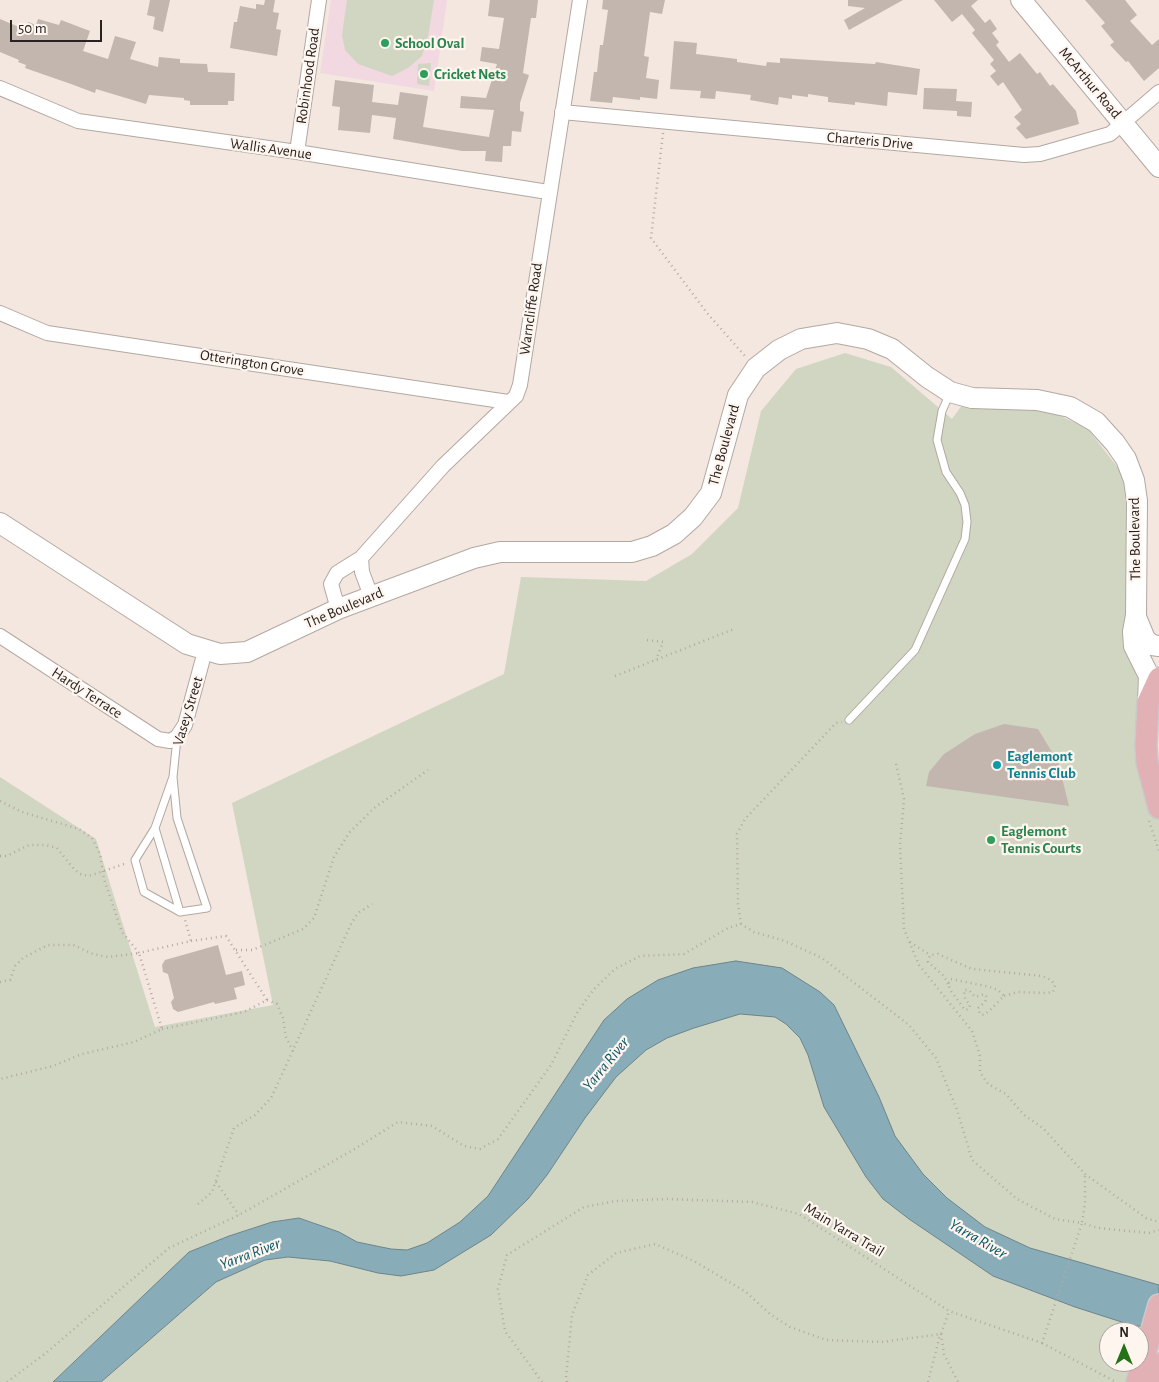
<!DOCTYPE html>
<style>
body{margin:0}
#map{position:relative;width:1159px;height:1382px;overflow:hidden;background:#f3e7e0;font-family:"Alegreya Sans",sans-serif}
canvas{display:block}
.north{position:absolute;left:1099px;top:1322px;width:50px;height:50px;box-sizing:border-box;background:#fff5ef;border:1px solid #a9a19d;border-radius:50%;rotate:0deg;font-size:14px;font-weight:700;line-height:20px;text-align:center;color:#282321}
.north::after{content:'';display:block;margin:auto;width:18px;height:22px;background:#237218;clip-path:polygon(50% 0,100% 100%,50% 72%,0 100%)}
.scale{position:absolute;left:10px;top:20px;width:92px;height:22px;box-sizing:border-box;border:2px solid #282321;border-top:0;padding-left:6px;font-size:15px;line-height:18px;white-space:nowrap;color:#282321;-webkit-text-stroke:4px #fff5ef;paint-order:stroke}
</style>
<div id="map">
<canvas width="1159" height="1382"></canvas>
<div class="north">N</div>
<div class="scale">50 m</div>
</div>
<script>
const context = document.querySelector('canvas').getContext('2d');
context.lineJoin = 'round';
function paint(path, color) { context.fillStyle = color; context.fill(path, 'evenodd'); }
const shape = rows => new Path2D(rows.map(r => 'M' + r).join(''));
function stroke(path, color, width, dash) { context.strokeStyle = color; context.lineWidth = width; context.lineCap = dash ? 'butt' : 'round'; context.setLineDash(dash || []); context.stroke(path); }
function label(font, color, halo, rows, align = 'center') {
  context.font = font + ' "Alegreya Sans",sans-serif'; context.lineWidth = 4.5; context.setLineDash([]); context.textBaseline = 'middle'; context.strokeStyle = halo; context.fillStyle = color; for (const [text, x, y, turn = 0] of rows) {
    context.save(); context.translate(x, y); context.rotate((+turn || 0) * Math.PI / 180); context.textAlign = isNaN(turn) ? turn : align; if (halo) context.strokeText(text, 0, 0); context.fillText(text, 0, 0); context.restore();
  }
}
const education = shape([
 [331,0,447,0,434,91,320,73]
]);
const green = shape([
 [347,0,434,0,428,37,422,56,408,68,392,76,358,64,345,50,342,35],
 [431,63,429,86,417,84,418,64],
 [845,353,891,367,952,419,962,405,1038,406,1087,428,1129,482,1151,696,1159,809,1159,1325,1144,1382,101,1382,216,1282,265,1260,288,1257,315,1223,299,1218,272,1222,229,1236,121,1318,53,1382,0,1382,0,777,96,839,155,1027,273,1005,232,803,504,674,521,577,646,581,692,554,738,508,761,411,796,369],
 [1109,1332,1139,1332,1139,1362,1109,1362]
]);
const water = shape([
 [736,961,782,968,820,992,834,1005,879,1097,895,1136,923,1174,947,1198,985,1227,1030,1248,1159,1285,1159,1329,1131,1325,1075,1307,993,1276,909,1219,883,1199,866,1177,824,1107,808,1055,800,1038,786,1024,775,1017,740,1014,694,1028,667,1038,646,1050,616,1077,585,1118,547,1175,528,1199,491,1235,434,1270,401,1276,378,1273,330,1261,288,1257,265,1260,216,1282,101,1382,53,1382,189,1252,229,1236,272,1222,299,1218,339,1232,357,1242,391,1249,407,1250,427,1243,460,1222,488,1196,604,1020,627,999,658,980,693,968,736,961]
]);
const building = shape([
 [150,0,170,0,163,32,153,29,155,17,147,15],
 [265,0,275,0,273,12,279,13,276,29,281,30,277,56,230,48,234,22,237,22,240,6,256,9,256,4,264,5],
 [490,0,538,0,536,18,531,18,523,73,529,75,520,103,520,111,524,112,521,132,512,131,511,146,503,146,502,162,485,161,486,151,462,151,393,139,396,118,372,115,370,133,338,130,340,107,332,106,335,80,374,85,372,102,398,105,400,92,428,96,423,127,489,137,494,110,460,108,461,96,486,98,497,64,480,61,482,47,499,49,504,18,488,16],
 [603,0,665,0,662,14,650,12,644,56,649,57,646,78,659,80,657,99,640,97,640,100,613,97,612,103,590,101,594,72,597,72,600,45,603,45,608,10,602,9],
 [848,0,903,0,849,30,844,20,865,8,848,6],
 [934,0,978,0,971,6,985,23,990,19,997,29,992,33,999,42,996,45,1009,62,1020,53,1037,74,1040,72,1050,86,1053,84,1076,111,1079,124,1026,139,1016,128,1021,124,1014,117,1022,110,1003,82,998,86,990,76,996,71,990,64,994,60,972,33,975,30,962,14,952,22],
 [1085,0,1125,0,1137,15,1130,21,1152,45,1159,39,1159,68,1144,81,1128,61,1126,62,1110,45,1114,42,1101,26,1105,23],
 [0,19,26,30,28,22,36,25,38,19,59,25,61,20,90,31,83,51,108,59,115,36,136,42,130,59,158,67,159,57,180,59,180,63,207,64,208,72,235,73,234,101,228,101,228,105,190,105,190,101,184,100,184,98,149,95,146,104,96,89,95,93,71,84,25,68,26,65,18,62,19,60,0,52],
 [674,41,697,43,696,54,737,59,737,62,766,66,767,62,780,63,780,58,875,64,876,62,920,69,917,95,888,92,887,106,855,102,855,105,828,102,828,97,808,94,808,97,792,95,792,99,779,97,778,105,750,100,751,95,716,91,715,99,700,98,701,91,670,89],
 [924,88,957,89,956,101,972,102,971,117,957,116,957,111,923,109],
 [1004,724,1038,729,1058,762,1069,806,926,786,929,772,944,754,975,734],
 [218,945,226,975,242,971,245,985,234,988,237,999,215,1004,214,1002,178,1012,173,1009,171,1002,174,998,168,974,163,972,162,965,165,960]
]);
const path = shape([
 [663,133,651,238,707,313,745,356],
 [647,640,663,642,656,660],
 [615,676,734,629],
 [896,764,904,799,900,845,904,929,919,965,972,1031,980,1056,980,1072,988,1084,1006,1094,1024,1115,1043,1128,1085,1174,1146,1218,1159,1222],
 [0,801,22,812,79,829,92,838,100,854,104,879,122,932,139,953,191,941,185,920],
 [1149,821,1159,851],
 [0,856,7,856,29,845,45,845,57,848,74,869,80,874,89,876,127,863],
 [741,924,738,904,737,834,745,819,836,723,842,722],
 [910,942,930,955],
 [236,950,252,950,303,929,314,918,334,857,349,833,374,808,428,770],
 [951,979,990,987,998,990,1004,996,990,1010,984,1015,980,1014,978,1008,985,1002,987,997,984,994,975,997,969,990,964,990,965,999,970,1005,969,1009,965,1010,951,991,948,984,951,979],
 [0,982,10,980,15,966,23,958,48,945,73,945,93,954,108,957,139,953,162,1029,134,1042,82,1054,53,1066,0,1079],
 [948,984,944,976,928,962,930,955,938,954,972,969,1042,976,1051,980,1055,985,1053,992,1047,993,1017,992,1004,996],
 [267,1000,277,1004,283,1018,286,1037,293,1051],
 [162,1029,244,1012,267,1000,226,936,191,941],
 [216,1182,239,1215],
 [198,1204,212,1192,234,1128,255,1115,271,1098,351,924,358,913,372,904],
 [941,1334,944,1354,958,1382],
 [1042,1343,1116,1382],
 [7,1382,46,1353,169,1248,239,1215,353,1150,398,1122,432,1126,464,1146,480,1149,498,1139,551,1065,578,1011,594,989,615,969,640,956,684,954,728,928,741,924,754,932,785,941,822,958,909,1025,936,1058,957,1110,972,1160,1017,1199,1055,1219,1082,1223,1085,1203,1085,1174],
 [542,1382,505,1331,498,1289,507,1255,584,1207,616,1201,667,1199,752,1202,799,1214,949,1311,1042,1343,1082,1223,1098,1228,1149,1233,1159,1230],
 [567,1382,566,1378,572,1315,588,1275,616,1253,655,1244,694,1261,746,1292,770,1314,790,1327,826,1340,882,1342,941,1334,949,1311],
 [928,1382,940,1335]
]);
const lane = shape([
 [849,720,915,650,965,539,967,522,965,505,960,493,946,472,937,440,942,411,950,393],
 [173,777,177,818,207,908,180,912,144,892,135,860,155,828,173,777,177,738],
 [155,828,180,912]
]);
const street = shape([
 [0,88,78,121,297,152,548,192],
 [562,112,1024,155,1040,154,1110,134,1159,92],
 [297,152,319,0],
 [0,313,47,333,508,402],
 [361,558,362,572,371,596],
 [338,609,331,584,337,573,361,558,443,466,516,396,520,385,580,0],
 [0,636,158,739,170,741,177,737,185,725,205,651]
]);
const secondary = shape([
 [1021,0,1159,167],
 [0,523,187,644,220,654,247,652,338,609,474,558,500,552,632,552,652,546,674,534,693,517,711,493,738,395,756,368,779,350,801,339,837,333,868,339,892,349,927,377,950,392,972,398,1037,400,1070,407,1096,422,1115,443,1126,459,1134,480,1137,501,1136,615,1133,632,1134,646,1149,676,1148,702],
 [1136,617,1145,639,1152,645,1159,646]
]);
const primary = shape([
 [1159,678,1148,702,1146,746,1147,762,1159,808],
 [1137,1382,1159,1305],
 [1154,1382,1159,1364]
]);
const markers = [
 [385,43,5,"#2e9e5b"],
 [424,74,5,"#2e9e5b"],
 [997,765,5,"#0f9aa8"],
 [991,840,5,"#2e9e5b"]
];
const leisureNames = [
 ["School Oval",395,43],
 ["Cricket Nets",434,74],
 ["Eaglemont",1001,831],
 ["Tennis Courts",1001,848]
];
const streetNames = [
 ["Robinhood Road",308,76,-82],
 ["McArthur Road",1090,83,50],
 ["Charteris Drive",870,141,5],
 ["Wallis Avenue",271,149,8],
 ["Warncliffe Road",531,309,-82],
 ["Otterington Grove",252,363,9],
 ["The Boulevard",724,445,-75],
 ["The Boulevard",1135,539,-91],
 ["The Boulevard",344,608,-23],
 ["Hardy Terrace",87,693,33],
 ["Vasey Street",188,711,-73],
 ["Main Yarra Trail",844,1230,31]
];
const cultureNames = [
 ["Eaglemont",1007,756],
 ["Tennis Club",1007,773]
];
const waterNames = [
 ["Yarra River",606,1064,-51],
 ["Yarra River",978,1239,30],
 ["Yarra River",250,1254,-21]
];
paint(education, '#f2d8e0');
paint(green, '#d1d6c2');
paint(water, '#89adb8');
stroke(water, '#6c848b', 1);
paint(building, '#c2b6af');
stroke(lane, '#b3a8a1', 9);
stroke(street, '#b3a8a1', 16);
stroke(secondary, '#b3a8a1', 22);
stroke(primary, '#cbcaca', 24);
stroke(path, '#b3a9a3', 2.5, [1, 4]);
stroke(lane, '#fff', 7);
stroke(street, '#fff', 14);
stroke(secondary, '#fff', 20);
stroke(primary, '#e2b1b6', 21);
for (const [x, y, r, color] of markers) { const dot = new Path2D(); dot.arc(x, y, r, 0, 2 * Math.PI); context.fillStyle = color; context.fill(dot); stroke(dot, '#fff5ef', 2); }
label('bold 15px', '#27864d', '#fff5ef', leisureNames, 'left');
label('15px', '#282321', '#fff5ef', streetNames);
label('bold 15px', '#0d838f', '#fff5ef', cultureNames, 'left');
label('italic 16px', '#0a5868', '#fff5ef', waterNames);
</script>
